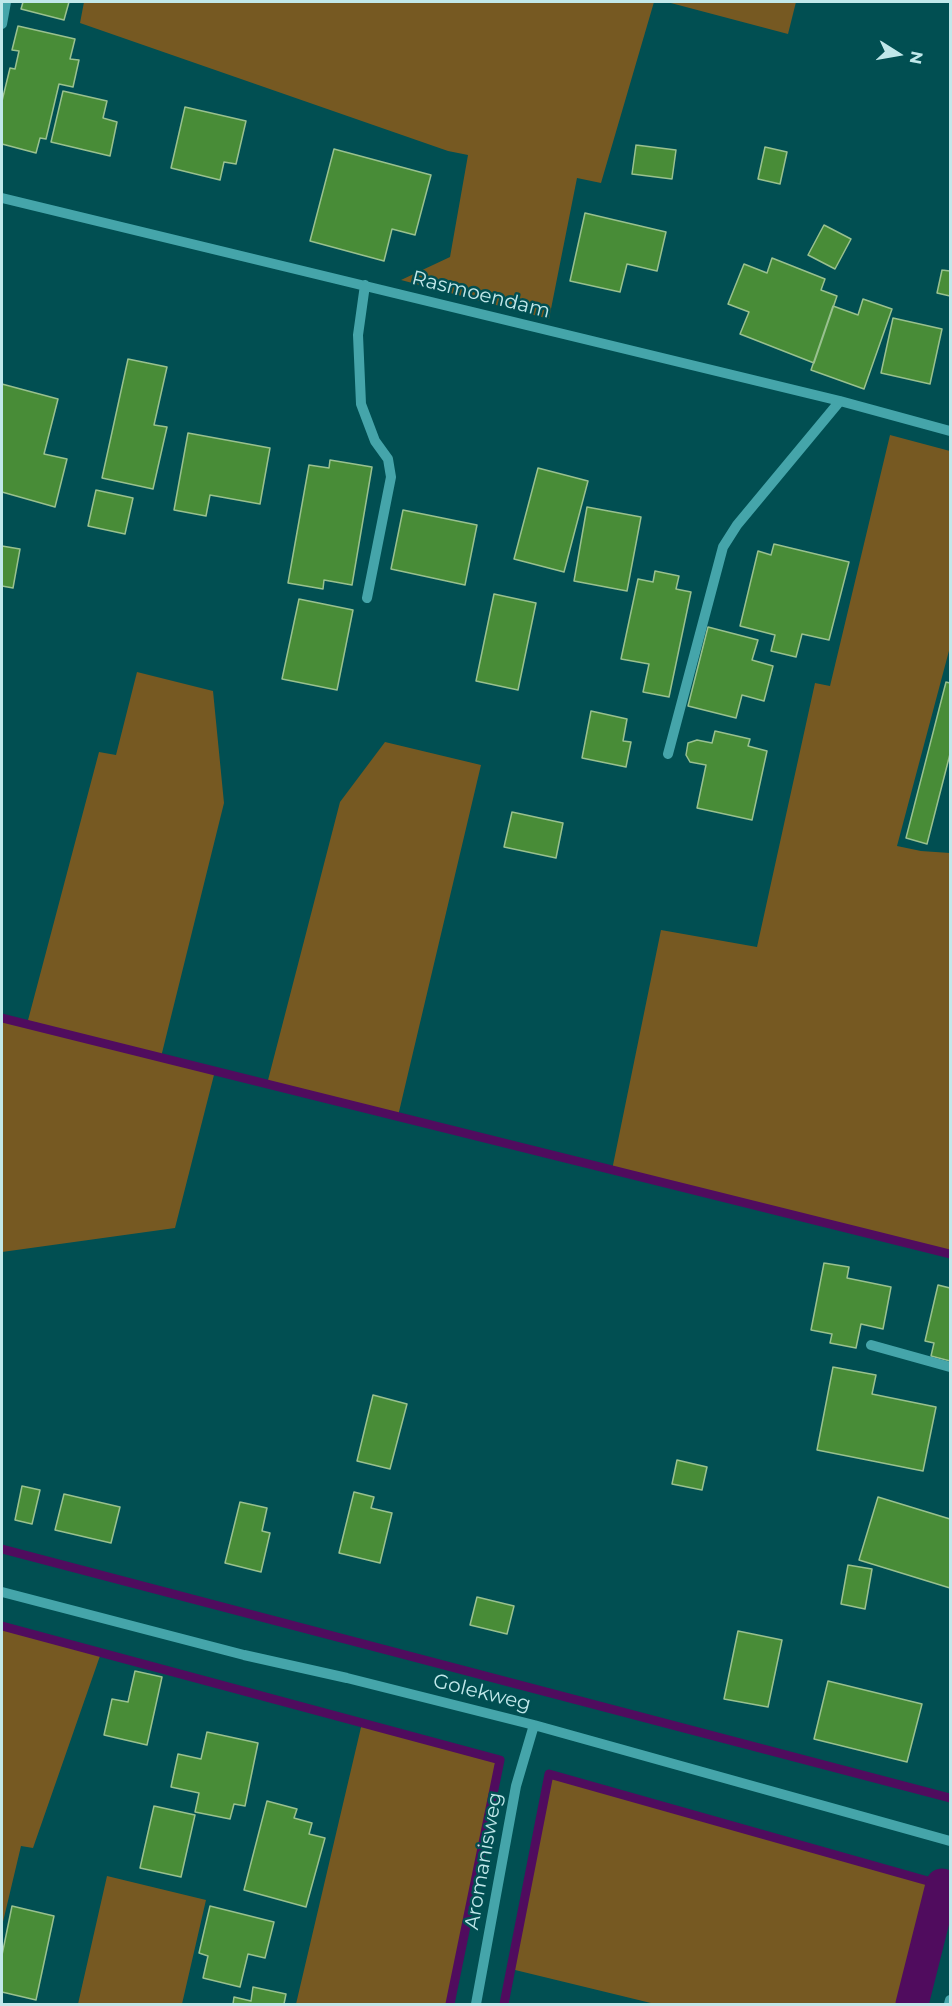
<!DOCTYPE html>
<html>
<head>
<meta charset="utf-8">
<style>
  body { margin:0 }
  #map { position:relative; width:952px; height:2006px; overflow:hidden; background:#014f52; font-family:Montserrat,sans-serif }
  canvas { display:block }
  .frame { position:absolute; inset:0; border:3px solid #c1e8ea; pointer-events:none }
  .north { position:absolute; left:868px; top:24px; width:60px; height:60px; -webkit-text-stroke:4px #014f52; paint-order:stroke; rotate:101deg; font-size:16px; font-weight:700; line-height:24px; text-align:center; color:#c1e8ea }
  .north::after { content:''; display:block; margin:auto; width:21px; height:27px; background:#c1e8ea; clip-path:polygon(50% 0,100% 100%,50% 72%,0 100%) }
</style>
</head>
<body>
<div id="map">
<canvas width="952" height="2006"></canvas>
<div class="frame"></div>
<div class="north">N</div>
</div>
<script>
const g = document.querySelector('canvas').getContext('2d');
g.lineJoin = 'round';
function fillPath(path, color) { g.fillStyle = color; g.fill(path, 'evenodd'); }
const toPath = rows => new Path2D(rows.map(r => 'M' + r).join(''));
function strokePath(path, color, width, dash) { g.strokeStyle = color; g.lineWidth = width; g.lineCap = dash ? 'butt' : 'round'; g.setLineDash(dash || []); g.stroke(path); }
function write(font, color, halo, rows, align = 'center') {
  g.font = font + ' Montserrat,sans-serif'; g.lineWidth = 5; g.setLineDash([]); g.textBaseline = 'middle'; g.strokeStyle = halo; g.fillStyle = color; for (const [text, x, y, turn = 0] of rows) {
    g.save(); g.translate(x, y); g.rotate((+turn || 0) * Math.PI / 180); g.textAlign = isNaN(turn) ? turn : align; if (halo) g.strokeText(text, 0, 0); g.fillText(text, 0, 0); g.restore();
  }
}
fillPath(toPath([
  [84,2,654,2,601,183,577,178,549,319,401,280,450,257,468,155,448,151,80,23],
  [667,2,796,2,788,34],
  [890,435,950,451,950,647,897,846,921,851,950,853,950,1254,612,1170,661,930,757,947,815,683,830,686],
  [137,672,213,691,224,803,161,1057,215,1071,175,1228,2,1252,2,1018,27,1024,99,752,116,755],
  [385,742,481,765,398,1116,267,1084,340,802],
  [2,1626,101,1653,33,1848,21,1846,2,1926],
  [362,1723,500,1760,450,2004,296,2004],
  [549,1774,942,1885,912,2004,655,2004,511,1969],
  [107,1876,206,1900,182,2004,78,2004]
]), '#765922');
strokePath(toPath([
  [2,1018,950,1254],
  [2,1549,950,1798],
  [2,1626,500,1760,450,2004],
  [504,2004,549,1774,942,1885]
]), '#500c5e', 9);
strokePath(toPath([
  [912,2004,942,1885]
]), '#500c5e', 33);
const building = toPath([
  [23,2,69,2,64,20,21,9,23,2],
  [18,26,75,39,70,59,79,60,73,87,59,84,46,139,40,138,36,153,2,144,2,101,10,68,15,69,19,51,12,50,18,26],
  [63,91,107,101,103,118,117,122,110,156,51,142,63,91],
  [185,107,246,121,236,164,224,162,220,180,171,168,185,107],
  [636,145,676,150,672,179,632,174,636,145],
  [765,147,787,152,780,184,758,179,765,147],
  [334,149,431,175,415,235,392,229,384,261,310,241,334,149],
  [585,213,666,232,657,271,627,264,620,292,570,281,585,213],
  [824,225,851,239,835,269,808,255,824,225],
  [772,258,825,279,821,290,837,296,814,363,740,334,749,312,728,304,744,264,767,273,772,258],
  [942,270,950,271,950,296,937,293,942,270],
  [863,299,892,309,864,389,811,370,833,306,858,315,863,299],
  [893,318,942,329,930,384,881,373,893,318],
  [128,359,167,367,154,425,167,427,153,489,102,478,128,359],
  [2,384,58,399,44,454,67,459,55,507,2,492,2,384],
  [188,433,270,448,260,504,210,495,206,516,174,510,188,433],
  [330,460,372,467,352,585,324,580,323,589,288,583,309,465,329,468,330,460],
  [538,468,588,481,564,572,514,559,538,468],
  [96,490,133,498,125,534,88,526,96,490],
  [587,507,641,517,627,591,574,581,587,507],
  [403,510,477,525,465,585,391,569,403,510],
  [774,544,849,562,829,640,802,634,796,657,771,651,775,635,740,626,758,551,771,555,774,544],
  [2,546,20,549,13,588,2,586,2,546],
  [655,571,679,576,676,589,691,592,669,697,643,692,649,664,621,659,638,579,653,582,655,571],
  [494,594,536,603,518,690,476,681,494,594],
  [299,599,353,610,337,690,282,679,299,599],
  [708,627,758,640,752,660,773,666,764,701,742,695,736,718,688,706,708,627],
  [946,682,950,683,950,754,927,844,906,838,946,682],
  [591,711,627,719,623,741,631,742,626,767,582,758,591,711],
  [715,731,750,739,748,746,767,751,752,820,697,808,706,765,690,762,686,755,688,743,697,740,712,743,715,731],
  [512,812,563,823,556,858,504,847,512,812],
  [824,1263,849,1267,847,1278,891,1287,883,1329,861,1324,856,1348,830,1343,832,1334,811,1330,824,1263],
  [938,1285,950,1288,950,1361,931,1356,934,1343,925,1341,938,1285],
  [833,1367,876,1375,872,1394,936,1407,923,1471,817,1450,833,1367],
  [373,1395,407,1404,390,1469,357,1461,373,1395],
  [677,1460,707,1467,702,1490,672,1484,677,1460],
  [22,1486,40,1490,32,1524,15,1520,22,1486],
  [354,1492,374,1497,371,1508,392,1513,380,1563,339,1553,354,1492],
  [64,1494,120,1507,111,1543,55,1530,64,1494],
  [878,1497,950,1519,950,1588,859,1560,878,1497],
  [240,1502,267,1508,262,1531,270,1533,261,1572,225,1563,240,1502],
  [848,1565,872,1569,865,1609,841,1604,848,1565],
  [477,1597,514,1606,507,1634,470,1625,477,1597],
  [738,1631,782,1640,768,1707,724,1699,738,1631],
  [135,1671,162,1677,147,1745,104,1735,112,1699,128,1702,135,1671],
  [828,1681,922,1704,907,1762,814,1739,828,1681],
  [207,1732,258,1743,245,1806,234,1804,230,1819,195,1812,199,1793,171,1787,178,1754,201,1759,207,1732],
  [267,1801,297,1809,294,1818,312,1823,309,1834,325,1838,306,1907,244,1890,267,1801],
  [154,1806,195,1815,181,1877,140,1868,154,1806],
  [12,1906,54,1916,36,2000,2,1992,2,1955,12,1906],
  [210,1906,274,1922,265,1958,248,1954,240,1987,203,1978,208,1956,199,1953,210,1906],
  [253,1987,286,1994,284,2004,233,2004,234,1997,251,2001,253,1987]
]);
fillPath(building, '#488c37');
strokePath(building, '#99c18f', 1.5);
strokePath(toPath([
  [2,24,6,2],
  [2,198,840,401,950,431],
  [365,285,358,335,361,404,375,441,388,459,391,477,367,598],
  [668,754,723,547,737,525,840,401],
  [871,1345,950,1367],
  [2,1592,244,1655,347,1678,534,1725,950,1841],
  [476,2004,516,1786,534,1725],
  [949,2004,950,2000]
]), '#45a5aa', 10);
write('20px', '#c1e8ea', '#014f52', [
  ["Rasmoendam",481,295,14],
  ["Golekweg",482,1693,14],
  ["Aromanisweg",484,1861,-80]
]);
</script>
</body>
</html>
